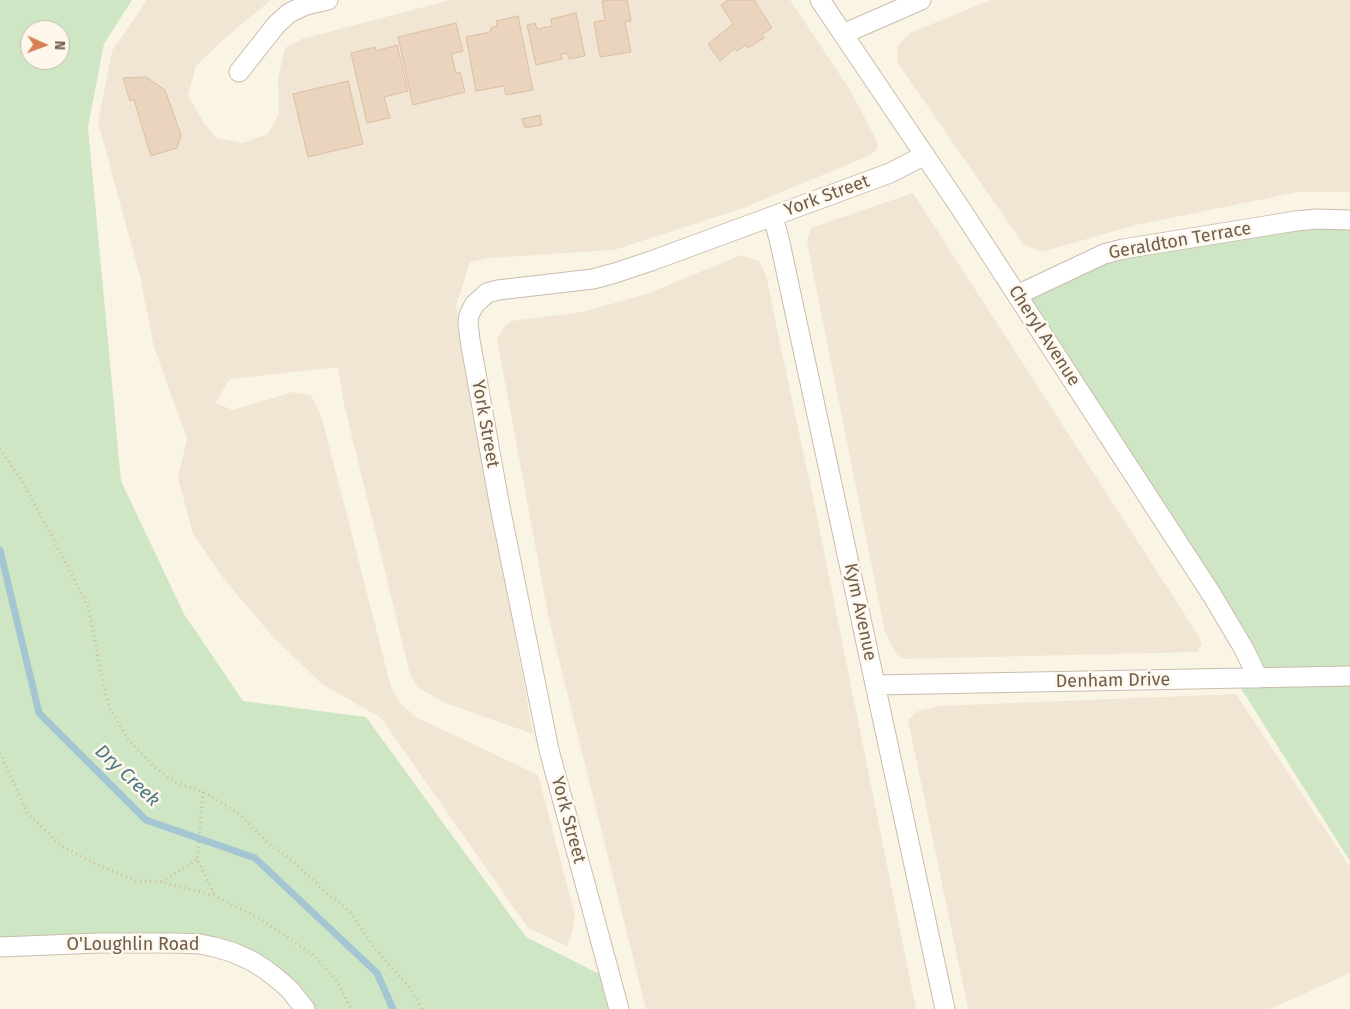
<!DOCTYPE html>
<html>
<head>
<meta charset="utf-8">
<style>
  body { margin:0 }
  #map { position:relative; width:1350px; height:1009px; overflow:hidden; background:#faf4e5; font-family:"Fira Sans",sans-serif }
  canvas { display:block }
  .north { position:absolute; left:20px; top:20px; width:50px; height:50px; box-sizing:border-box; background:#fdf8eb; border:1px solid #c5baac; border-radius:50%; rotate:92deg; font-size:14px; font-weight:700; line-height:20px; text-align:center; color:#705d4d }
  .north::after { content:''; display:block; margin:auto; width:18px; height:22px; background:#d88057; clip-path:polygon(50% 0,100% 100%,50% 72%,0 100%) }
</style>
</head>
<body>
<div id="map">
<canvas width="1350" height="1009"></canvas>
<div class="north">N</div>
</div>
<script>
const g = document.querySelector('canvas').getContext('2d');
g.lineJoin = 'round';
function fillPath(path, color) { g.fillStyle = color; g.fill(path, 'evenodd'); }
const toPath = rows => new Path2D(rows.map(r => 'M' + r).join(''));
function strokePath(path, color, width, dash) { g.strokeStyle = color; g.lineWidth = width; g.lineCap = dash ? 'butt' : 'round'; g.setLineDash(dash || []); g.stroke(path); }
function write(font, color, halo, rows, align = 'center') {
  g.font = font + ' "Fira Sans",sans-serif'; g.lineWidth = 5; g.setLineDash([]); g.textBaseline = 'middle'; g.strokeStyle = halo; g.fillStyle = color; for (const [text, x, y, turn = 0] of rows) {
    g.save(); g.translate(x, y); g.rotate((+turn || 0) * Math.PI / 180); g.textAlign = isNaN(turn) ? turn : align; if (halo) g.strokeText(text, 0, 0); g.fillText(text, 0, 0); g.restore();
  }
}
fillPath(toPath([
  [147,0,271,0,225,38,196,66,188,95,205,125,217,138,242,143,268,134,279,113,278,78,285,48,302,39,450,0,790,0,850,90,877,141,877,150,866,157,743,208,614,250,489,258,470,262,456,306,533,734,448,704,418,688,410,674,344,404,338,367,230,379,215,403,233,410,293,392,311,395,322,418,391,687,399,702,416,717,538,775,575,915,572,932,567,946,528,928,381,718,322,684,273,637,224,579,193,534,178,478,187,439,154,347,140,277,98,122,112,51],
  [991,0,1350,0,1350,192,1298,192,1136,225,1042,252,1023,244,897,62,897,46,910,33],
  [913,193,1198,635,1202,644,1197,652,904,659,896,654,885,632,807,242,811,228],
  [741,255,760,261,767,279,779,339,818,521,916,1009,646,1009,549,620,497,339,504,327,511,321,582,312,647,294],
  [1236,694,1350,867,1350,973,1270,1009,968,1009,908,720,918,711,939,706]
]), '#f1e6d4');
fillPath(toPath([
  [0,0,132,0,104,44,88,127,121,481,184,614,243,701,366,717,526,937,611,980,619,1009,304,1009,253,961,214,947,0,950],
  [30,30,60,30,60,60,30,60],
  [1350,220,1350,861,1235,679,1258,678,1017,295,1104,254]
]), '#cfe6c5');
strokePath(toPath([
  [0,550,39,713,146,820,255,858,377,973,393,1009]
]), '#a3c6d2', 7);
const building = toPath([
  [610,0,627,0,631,21,625,22,631,52,600,57,594,22,605,20,602,1,610,0],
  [728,0,754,0,772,28,762,34,764,38,748,48,746,45,737,51,734,49,720,61,708,44,733,24,721,5,728,0],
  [576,13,585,56,569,59,567,53,561,54,562,59,536,65,527,25,535,23,537,29,552,26,551,19,576,13],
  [518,16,533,90,506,95,504,86,476,91,466,37,490,32,491,28,497,26,496,21,518,16],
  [456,23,463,51,451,54,456,73,460,72,465,92,413,105,398,37,456,23],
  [397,45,408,91,384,97,390,118,367,123,351,53,375,47,376,51,397,45],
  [146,77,165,90,181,135,177,148,151,156,134,100,130,101,123,78,146,77],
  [348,81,363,144,308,157,293,94,348,81],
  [540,115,542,125,525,128,522,119,540,115]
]);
fillPath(building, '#ead4be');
strokePath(building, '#ddbea2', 1);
const street = toPath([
  [820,0,961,209,1212,595,1244,649,1258,678],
  [843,34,921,0],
  [239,72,276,25,289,13,306,5,328,0],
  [773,216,780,243,945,1009],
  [1017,295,1104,254,1123,249,1296,221,1317,219,1350,220],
  [875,685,1350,676],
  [0,947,99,943,175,943,200,944,214,947,232,952,252,961,266,970,280,981,290,990,305,1009],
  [619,1009,549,750,499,502,470,340,468,323,469,315,474,305,487,293,498,290,593,279,615,273,651,261,890,173,925,155]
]);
strokePath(street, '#cabcad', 21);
strokePath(toPath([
  [0,449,23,483,51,534,88,607,94,635,101,675,110,709,128,739,153,766,175,782,203,792,237,812,268,843,294,862,321,888,350,912,375,949,409,987,422,1009],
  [0,753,27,813,63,847,100,866,138,881,162,882,215,896,259,918,314,956,337,981,351,1009],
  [203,792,197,859,215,896],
  [162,882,197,859]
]), '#d1b9a3', 3, [1, 4]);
strokePath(street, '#fff', 19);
write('18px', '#705d4d', '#fdf8eb', [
  ["York Street",827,196,-20],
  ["Geraldton Terrace",1180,241,-10],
  ["Cheryl Avenue",1044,336,57],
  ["York Street",485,424,80],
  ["Kym Avenue",860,612,78],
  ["Denham Drive",1113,681,-1],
  ["York Street",568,820,75],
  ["O'Loughlin Road",133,945]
]);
write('italic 19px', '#4c7888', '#fdf8eb', [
  ["Dry Creek",127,776,43]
]);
</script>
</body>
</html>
